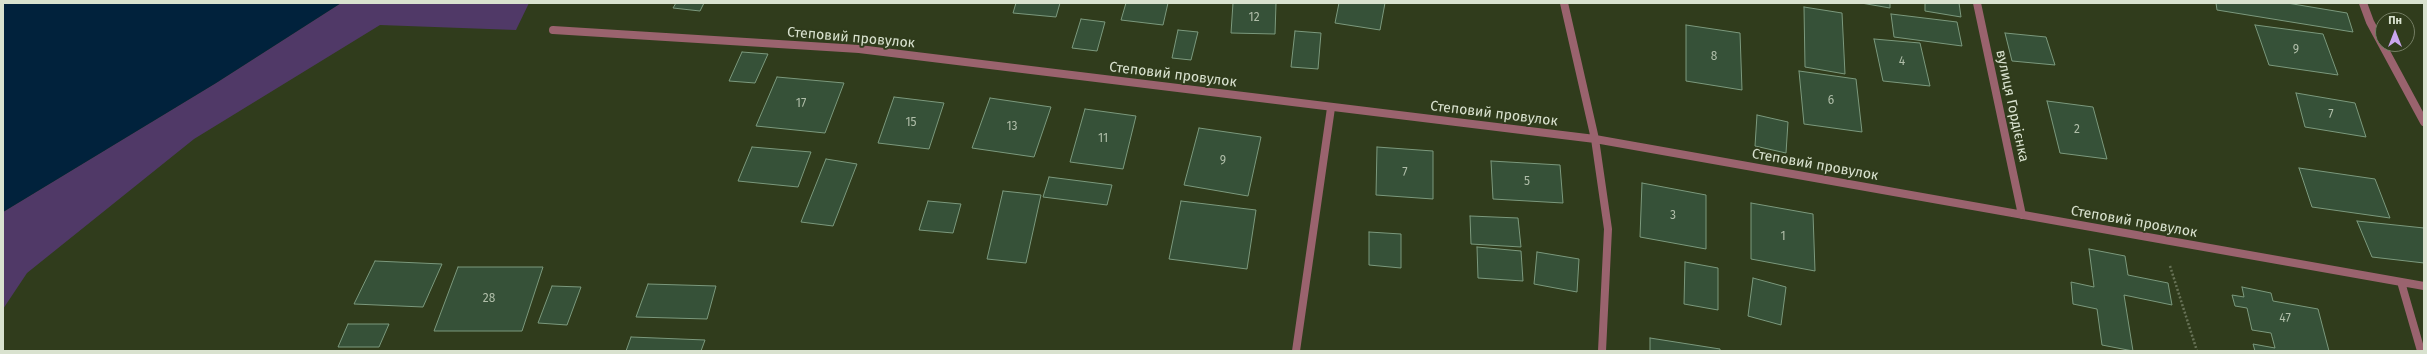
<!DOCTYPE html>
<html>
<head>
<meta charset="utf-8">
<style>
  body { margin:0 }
  #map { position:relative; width:2427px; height:354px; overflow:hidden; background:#303c1c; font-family:"Fira Sans",sans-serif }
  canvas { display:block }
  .frame { position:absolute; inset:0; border:4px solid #d9e2cf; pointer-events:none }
  .north { position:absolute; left:2375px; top:12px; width:40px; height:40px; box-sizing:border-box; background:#303c1c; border:1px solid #747e64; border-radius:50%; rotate:0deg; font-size:11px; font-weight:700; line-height:16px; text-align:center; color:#d9e2cf }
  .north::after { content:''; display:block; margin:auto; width:14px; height:18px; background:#c9a5ee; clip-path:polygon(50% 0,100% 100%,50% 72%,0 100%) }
</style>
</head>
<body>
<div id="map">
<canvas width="2427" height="354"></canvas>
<div class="frame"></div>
<div class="north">Пн</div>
</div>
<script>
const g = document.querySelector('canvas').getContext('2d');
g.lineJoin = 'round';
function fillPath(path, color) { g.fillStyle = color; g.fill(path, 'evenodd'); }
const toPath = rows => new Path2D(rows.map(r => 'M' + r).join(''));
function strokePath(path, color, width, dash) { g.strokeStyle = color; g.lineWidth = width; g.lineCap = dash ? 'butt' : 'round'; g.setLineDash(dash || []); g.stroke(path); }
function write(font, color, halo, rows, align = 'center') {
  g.font = font + ' "Fira Sans",sans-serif'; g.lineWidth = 4; g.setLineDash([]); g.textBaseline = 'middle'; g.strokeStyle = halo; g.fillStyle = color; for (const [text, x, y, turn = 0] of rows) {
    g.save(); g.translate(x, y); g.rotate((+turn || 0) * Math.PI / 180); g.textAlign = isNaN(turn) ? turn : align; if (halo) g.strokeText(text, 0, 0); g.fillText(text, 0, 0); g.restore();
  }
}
fillPath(toPath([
  [341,3,529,3,516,30,380,25,194,139,27,273,3,309,3,212,216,83]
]), '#503967');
fillPath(toPath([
  [3,3,341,3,216,83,3,212]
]), '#01223c');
const building = toPath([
  [676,3,704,3,700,11,673,8,676,3],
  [1016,3,1060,3,1056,17,1013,13,1016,3],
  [1126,3,1168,3,1163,25,1121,20,1126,3],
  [1233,3,1276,3,1275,34,1231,33,1233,3],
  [1339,3,1385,3,1380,30,1335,23,1339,3],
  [1861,3,1890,3,1890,8,1861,3],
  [1925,3,1959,3,1961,17,1925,11,1925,3],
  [2216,3,2287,3,2347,13,2353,32,2217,10,2216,3],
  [1804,7,1842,13,1845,74,1805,67,1804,7],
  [1891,14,1957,22,1962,46,1894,37,1891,14],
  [1081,19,1105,22,1097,51,1072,48,1081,19],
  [1686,25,1740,33,1742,90,1686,81,1686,25],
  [2255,25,2323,34,2338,75,2269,65,2255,25],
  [1178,30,1198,32,1191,60,1172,58,1178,30],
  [1295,31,1321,33,1318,69,1291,67,1295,31],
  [2005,33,2046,37,2055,65,2012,61,2005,33],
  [1874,39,1920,43,1930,86,1883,81,1874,39],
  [742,52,768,54,755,83,729,81,742,52],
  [1799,71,1856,79,1862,132,1804,124,1799,71],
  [777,77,844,83,825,133,756,126,777,77],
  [2296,93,2355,103,2366,137,2305,127,2296,93],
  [894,97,944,103,929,149,878,143,894,97],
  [990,98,1051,107,1034,157,972,148,990,98],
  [2047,101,2093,107,2107,159,2060,153,2047,101],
  [1085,109,1136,116,1123,169,1070,162,1085,109],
  [1757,115,1788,122,1786,153,1755,146,1757,115],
  [1199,128,1261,137,1248,196,1184,185,1199,128],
  [752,147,811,152,798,187,738,181,752,147],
  [1377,147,1433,151,1433,199,1376,195,1377,147],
  [826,159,857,164,833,226,801,222,826,159],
  [1491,161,1560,165,1563,203,1493,199,1491,161],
  [2299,168,2375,179,2390,218,2312,207,2299,168],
  [1049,177,1112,185,1107,205,1043,197,1049,177],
  [1642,183,1706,195,1706,249,1640,237,1642,183],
  [1003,191,1041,195,1026,263,987,259,1003,191],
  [928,201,961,204,953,233,919,230,928,201],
  [1181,201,1256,210,1247,269,1169,259,1181,201],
  [1751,203,1813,214,1815,271,1751,259,1751,203],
  [1470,216,1518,218,1521,247,1471,244,1470,216],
  [2357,221,2424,228,2424,263,2372,257,2357,221],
  [1369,232,1401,234,1401,268,1369,265,1369,232],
  [1477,247,1521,251,1523,281,1478,278,1477,247],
  [2089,249,2125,256,2128,275,2168,283,2172,305,2124,295,2133,351,2102,345,2097,309,2073,304,2071,282,2094,287,2089,249],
  [1537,252,1579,259,1577,292,1534,284,1537,252],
  [375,261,442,264,423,307,354,304,375,261],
  [1685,262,1718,268,1718,310,1684,304,1685,262],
  [458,267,543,267,522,331,434,331,458,267],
  [1753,278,1786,287,1781,325,1748,316,1753,278],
  [648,284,716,286,707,319,636,317,648,284],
  [552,286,581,287,567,325,538,323,552,286],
  [2242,287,2271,293,2273,301,2318,309,2329,351,2255,351,2253,344,2275,348,2271,333,2252,330,2247,308,2235,306,2232,295,2244,297,2242,287],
  [348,324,389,324,379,347,338,347,348,324],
  [631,337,705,340,701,351,626,351,631,337],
  [1650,338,1720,349,1720,351,1650,351,1650,338]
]);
fillPath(building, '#365138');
strokePath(building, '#7b997d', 1);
strokePath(toPath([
  [2170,266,2197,351]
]), '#677256', 2.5, [2, 2]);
strokePath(toPath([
  [1296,351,1331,108]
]), '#9a636e', 8);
strokePath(toPath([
  [1564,3,1595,139,1608,229,1602,351],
  [1977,3,2022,215],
  [2363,3,2370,22,2424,122],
  [553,30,859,49,1595,139,2424,286],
  [2401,282,2421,351]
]), '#9a636e', 8);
write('12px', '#b0bea9', null, [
  ["12",1254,18],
  ["9",2296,50],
  ["8",1714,57],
  ["4",1902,62],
  ["6",1831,101],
  ["17",801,104],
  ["7",2331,115],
  ["15",911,123],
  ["13",1012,127],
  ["2",2077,130],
  ["11",1103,139],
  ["9",1223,161],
  ["7",1405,173],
  ["5",1527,182],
  ["3",1673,216],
  ["1",1783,237],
  ["28",489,299],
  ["47",2285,319]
]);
write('14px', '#d9e2cf', '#303c1c', [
  ["Степовий провулок",851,38,5],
  ["Степовий провулок",1173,75,7],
  ["вулиця Гордієнка",2012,106,78],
  ["Степовий провулок",1494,114,7],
  ["Степовий провулок",1815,165,10],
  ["Степовий провулок",2134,222,10]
]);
</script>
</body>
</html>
